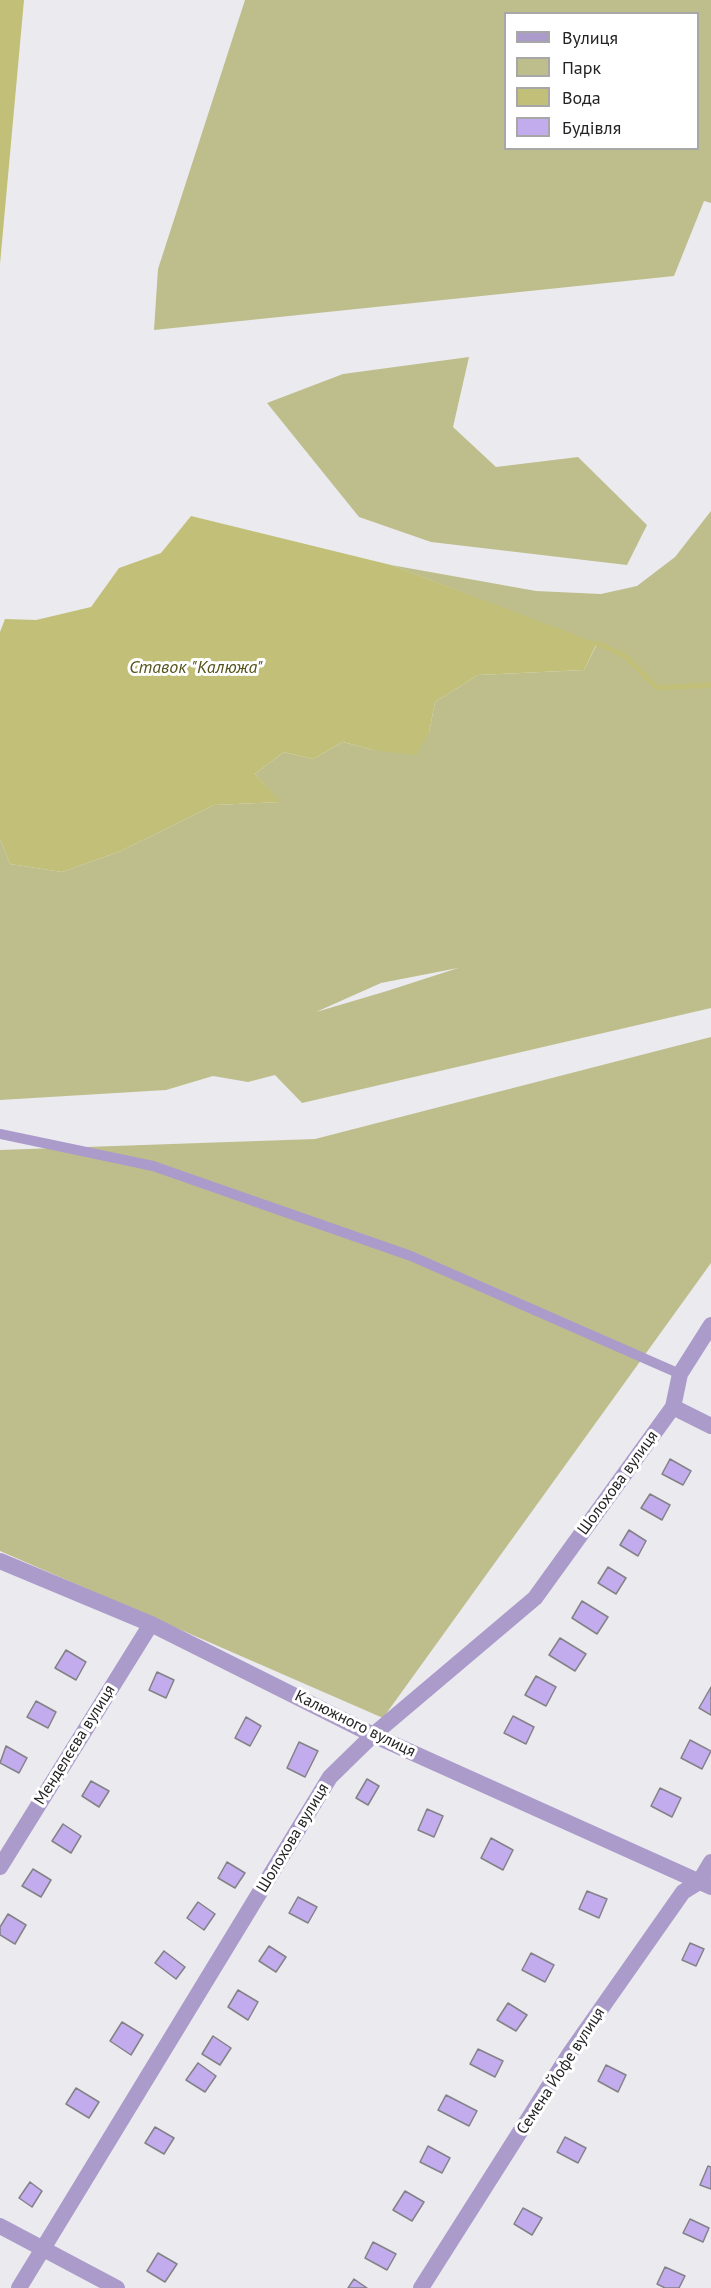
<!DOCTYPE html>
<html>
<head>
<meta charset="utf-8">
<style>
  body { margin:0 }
  #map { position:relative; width:711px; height:2288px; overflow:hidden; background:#ebeaee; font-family:"PT Sans",sans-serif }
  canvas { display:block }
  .legend { position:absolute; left:504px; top:12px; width:195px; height:138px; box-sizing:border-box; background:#fff; border:2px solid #a7a7a8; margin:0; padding:8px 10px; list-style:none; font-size:18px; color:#232325 }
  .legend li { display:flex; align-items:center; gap:12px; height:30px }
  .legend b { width:30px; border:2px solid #a7a7a8 }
</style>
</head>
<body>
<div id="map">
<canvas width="711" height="2288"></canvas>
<ul class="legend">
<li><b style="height:8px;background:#aa9bcb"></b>Вулиця</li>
<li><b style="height:16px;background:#bebe8d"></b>Парк</li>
<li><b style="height:16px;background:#c2c078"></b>Вода</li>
<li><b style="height:16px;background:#c2acee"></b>Будівля</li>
</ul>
</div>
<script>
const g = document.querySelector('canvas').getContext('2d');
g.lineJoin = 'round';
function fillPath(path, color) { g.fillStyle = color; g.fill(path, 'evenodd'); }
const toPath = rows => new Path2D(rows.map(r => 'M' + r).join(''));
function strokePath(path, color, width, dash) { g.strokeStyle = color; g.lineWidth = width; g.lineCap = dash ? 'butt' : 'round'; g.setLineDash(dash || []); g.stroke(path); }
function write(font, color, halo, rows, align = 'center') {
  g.font = font + ' "PT Sans",sans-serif'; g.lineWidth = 6; g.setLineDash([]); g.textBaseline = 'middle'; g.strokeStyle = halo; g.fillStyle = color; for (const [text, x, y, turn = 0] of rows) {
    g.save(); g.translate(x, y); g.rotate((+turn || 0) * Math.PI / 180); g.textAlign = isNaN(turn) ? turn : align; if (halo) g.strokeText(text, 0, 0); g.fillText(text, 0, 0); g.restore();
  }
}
fillPath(toPath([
  [245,0,711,0,711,203,704,201,674,276,154,330,158,269],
  [506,14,698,14,698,148,506,148],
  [469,357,453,427,496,467,578,457,647,525,627,565,431,542,359,517,267,403,343,374],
  [711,511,711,1008,302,1103,275,1075,248,1082,213,1076,166,1090,0,1100,0,839,10,864,62,872,121,851,214,805,280,802,255,774,284,752,313,759,343,742,373,750,429,733,435,702,478,675,584,670,597,644,391,565,536,591,601,594,637,586,675,557],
  [458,968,387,991,316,1012,381,983],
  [711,1037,711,1263,383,1718,0,1551,0,1150,315,1139]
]), '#bebe8d');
fillPath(toPath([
  [0,0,24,0,0,264],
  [191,516,391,565,597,643,584,670,478,675,435,702,429,733,416,755,373,750,343,742,313,759,284,752,255,774,281,802,214,805,121,851,62,872,10,864,0,839,0,632,5,619,36,620,91,607,119,568,161,553]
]), '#c2c078');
strokePath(toPath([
  [597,643,625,656,657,688,711,685]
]), '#c2c078', 5);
const building = toPath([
  [670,1459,691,1471,683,1485,662,1474,670,1459],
  [650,1494,670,1505,662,1520,641,1508,650,1494],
  [629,1530,646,1541,638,1556,620,1545,629,1530],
  [608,1567,626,1578,616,1594,598,1583,608,1567],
  [582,1601,608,1617,597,1634,572,1618,582,1601],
  [560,1638,586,1654,575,1671,549,1655,560,1638],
  [66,1650,86,1662,76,1680,55,1668,66,1650],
  [157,1672,174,1680,166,1698,149,1690,157,1672],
  [536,1676,556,1687,546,1706,525,1695,536,1676],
  [711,1687,711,1715,699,1708,711,1687],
  [36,1701,56,1712,48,1728,27,1717,36,1701],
  [513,1716,534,1727,526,1744,504,1733,513,1716],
  [246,1717,261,1726,250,1746,235,1738,246,1717],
  [690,1740,711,1751,702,1769,681,1758,690,1740],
  [299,1742,318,1751,305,1777,287,1768,299,1742],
  [6,1746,27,1758,19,1773,0,1763,6,1746],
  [367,1779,379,1786,368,1805,356,1798,367,1779],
  [91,1781,109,1791,99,1807,82,1796,91,1781],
  [660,1788,681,1798,672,1817,651,1806,660,1788],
  [427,1809,443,1816,434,1837,418,1830,427,1809],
  [63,1824,81,1836,71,1853,52,1841,63,1824],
  [491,1838,513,1850,503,1870,481,1858,491,1838],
  [227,1862,245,1873,235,1888,218,1878,227,1862],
  [33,1869,51,1880,41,1897,22,1886,33,1869],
  [587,1891,607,1899,599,1918,579,1909,587,1891],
  [298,1897,317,1907,308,1923,289,1913,298,1897],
  [198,1902,215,1914,204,1930,187,1918,198,1902],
  [8,1914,26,1925,15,1944,0,1935,0,1927,8,1914],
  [690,1943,704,1949,696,1966,682,1960,690,1943],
  [269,1946,286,1957,276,1972,259,1961,269,1946],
  [164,1951,185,1967,176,1979,155,1963,164,1951],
  [531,1953,554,1965,545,1982,522,1970,531,1953],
  [238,1990,258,2002,248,2020,228,2007,238,1990],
  [508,2003,527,2015,516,2031,497,2020,508,2003],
  [122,2022,143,2035,131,2055,110,2041,122,2022],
  [213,2036,231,2048,220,2065,202,2054,213,2036],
  [478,2049,503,2061,495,2077,470,2064,478,2049],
  [198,2063,216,2076,205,2092,186,2080,198,2063],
  [606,2065,626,2075,618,2092,598,2081,606,2065],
  [76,2088,99,2102,89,2118,66,2104,76,2088],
  [446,2095,477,2111,469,2126,438,2110,446,2095],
  [155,2127,174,2138,164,2154,145,2143,155,2127],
  [565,2137,586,2148,578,2163,557,2152,565,2137],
  [428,2146,450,2158,442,2173,420,2162,428,2146],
  [708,2166,711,2167,711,2189,700,2185,708,2166],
  [30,2182,42,2191,32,2207,19,2198,30,2182],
  [405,2191,424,2202,412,2221,393,2210,405,2191],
  [523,2208,542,2218,532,2235,514,2224,523,2208],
  [690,2219,709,2228,703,2242,683,2233,690,2219],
  [373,2242,396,2254,387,2270,365,2258,373,2242],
  [158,2253,177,2264,165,2282,147,2271,158,2253],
  [665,2267,685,2276,679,2288,665,2288,657,2284,665,2267],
  [354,2279,367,2288,348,2288,354,2279]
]);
fillPath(building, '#c2acee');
strokePath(building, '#838286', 1.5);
strokePath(toPath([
  [0,1134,153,1166,411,1256,680,1374]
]), '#aa9bcb', 10);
strokePath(toPath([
  [673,1407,711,1426],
  [0,1561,151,1624,373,1735,711,1887],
  [0,1867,151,1624],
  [0,2226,117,2288],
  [19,2288,330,1777,373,1735,535,1598,673,1407,680,1374,711,1325],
  [421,2288,570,2053,683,1892,699,1882,711,1862]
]), '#aa9bcb', 16);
write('16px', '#232325', '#fff', [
  ["Шолохова вулиця",618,1483,-54],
  ["Калюжного вулиця",355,1724,26],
  ["Менделєєва вулиця",75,1745,-58],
  ["Шолохова вулиця",293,1838,-59],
  ["Семена Йофе вулиця",561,2071,-57]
]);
write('italic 18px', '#55541e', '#fff', [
  ["Ставок \"Калюжа\"",196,668]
]);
</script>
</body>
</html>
